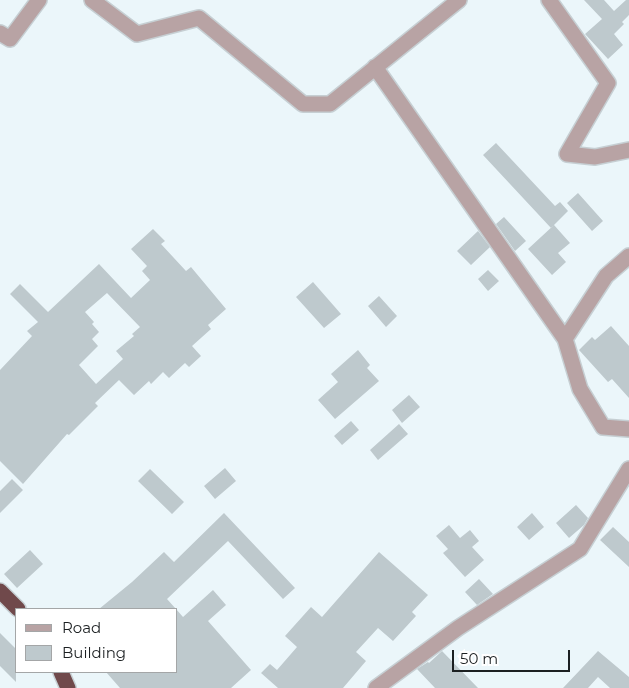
<!DOCTYPE html>
<html>
<head>
<meta charset="utf-8">
<style>
  body { margin:0 }
  #map { position:relative; width:629px; height:688px; overflow:hidden; background:#ebf6fa; font-family:Montserrat,sans-serif }
  canvas { display:block }
  .legend { position:absolute; left:15px; top:608px; width:162px; height:65px; box-sizing:border-box; background:#fff; border:1px solid #a4a6a7; margin:0; padding:6px 9px; list-style:none; font-size:15px; color:#1c2022 }
  .legend li { display:flex; align-items:center; gap:10px; height:25px }
  .legend b { width:25px; border:1px solid #a4a6a7 }
  .scale { position:absolute; left:452px; top:650px; width:118px; height:22px; box-sizing:border-box; border:2px solid #1c2022; border-top:0; padding-left:6px; font-size:15px; line-height:18px; white-space:nowrap; color:#1c2022; -webkit-text-stroke:4px #fff; paint-order:stroke }
</style>
</head>
<body>
<div id="map">
<canvas width="629" height="688"></canvas>
<ul class="legend">
<li><b style="height:6px;background:#b8a3a4"></b>Road</li>
<li><b style="height:14px;background:#bec9cd"></b>Building</li>
</ul>
<div class="scale">50 m</div>
</div>
<script>
const g = document.querySelector('canvas').getContext('2d');
g.lineJoin = 'round';
function fillPath(path, color) { g.fillStyle = color; g.fill(path, 'evenodd'); }
const toPath = rows => new Path2D(rows.map(r => 'M' + r).join(''));
function strokePath(path, color, width, dash) { g.strokeStyle = color; g.lineWidth = width; g.lineCap = dash ? 'butt' : 'round'; g.setLineDash(dash || []); g.stroke(path); }
fillPath(toPath([
  [584,0,604,0,614,11,626,0,629,0,629,15,622,22,624,24,614,34,623,45,608,59,585,34,602,19],
  [496,143,555,206,560,202,568,211,551,228,483,155],
  [578,193,603,221,592,231,567,203],
  [504,217,526,241,515,251,496,224],
  [554,225,570,243,558,253,566,262,552,275,528,249],
  [153,229,165,241,161,244,186,271,191,267,226,309,208,325,211,329,192,346,201,356,189,367,185,363,169,378,163,372,151,384,149,381,134,395,119,380,95,403,98,406,69,435,67,434,23,484,0,461,0,370,32,336,27,331,38,322,10,294,20,284,48,312,99,264,131,298,150,280,142,271,147,266,131,249],
  [107,293,140,327,132,334,134,336,116,351,123,359,96,384,79,365,98,346,92,339,99,332,92,324,94,322,85,312],
  [478,231,490,247,471,265,457,251],
  [488,270,499,281,488,291,478,279],
  [313,282,341,314,324,328,296,297],
  [379,296,397,316,386,327,368,306],
  [611,326,629,346,629,398,612,379,608,382,579,350,592,337,595,340],
  [358,350,370,365,367,368,379,381,335,419,318,400,338,382,331,374],
  [409,395,420,407,402,423,392,410],
  [351,421,359,430,342,445,334,436],
  [399,424,408,434,378,460,370,450],
  [225,468,236,481,215,499,204,486],
  [150,469,184,502,172,514,138,481],
  [12,479,23,490,0,513,0,491],
  [576,505,588,518,584,525,569,538,556,523],
  [224,513,295,588,283,599,228,541,167,599,176,609,99,609,132,582,164,552,174,562],
  [532,513,544,527,529,540,517,527],
  [449,525,460,538,470,530,479,541,472,547,484,560,465,577,443,553,448,549,436,536],
  [613,527,629,542,629,567,600,540],
  [30,550,43,564,17,588,4,574],
  [379,552,428,595,412,612,416,616,393,641,378,628,356,652,366,661,343,688,278,688,261,673,270,664,277,670,297,647,285,636,311,607,322,617],
  [479,579,493,594,477,605,465,592],
  [213,590,226,605,208,621,251,670,231,688,120,688,106,672,176,672,176,609,183,617],
  [0,633,16,649,16,682,0,666],
  [442,651,478,688,435,688,417,669,428,662,429,663],
  [598,651,629,677,629,688,610,688,598,677,588,688,563,688]
]), '#bec9cd');
const minor = toPath([
  [92,0,137,34,199,18,303,104,330,104,459,0],
  [549,0,608,83,567,154,595,157,629,150],
  [0,33,10,39,39,0],
  [375,67,565,339],
  [629,256,606,276,565,339,580,389,603,427,629,429],
  [376,688,458,628,580,549,629,469]
]);
const highway = toPath([
  [0,591,18,609],
  [61,672,68,688]
]);
strokePath(minor, '#c6cfd3', 18);
strokePath(highway, '#c6cfd3', 18);
strokePath(minor, '#b8a3a4', 15);
strokePath(highway, '#70494b', 15);
</script>
</body>
</html>
